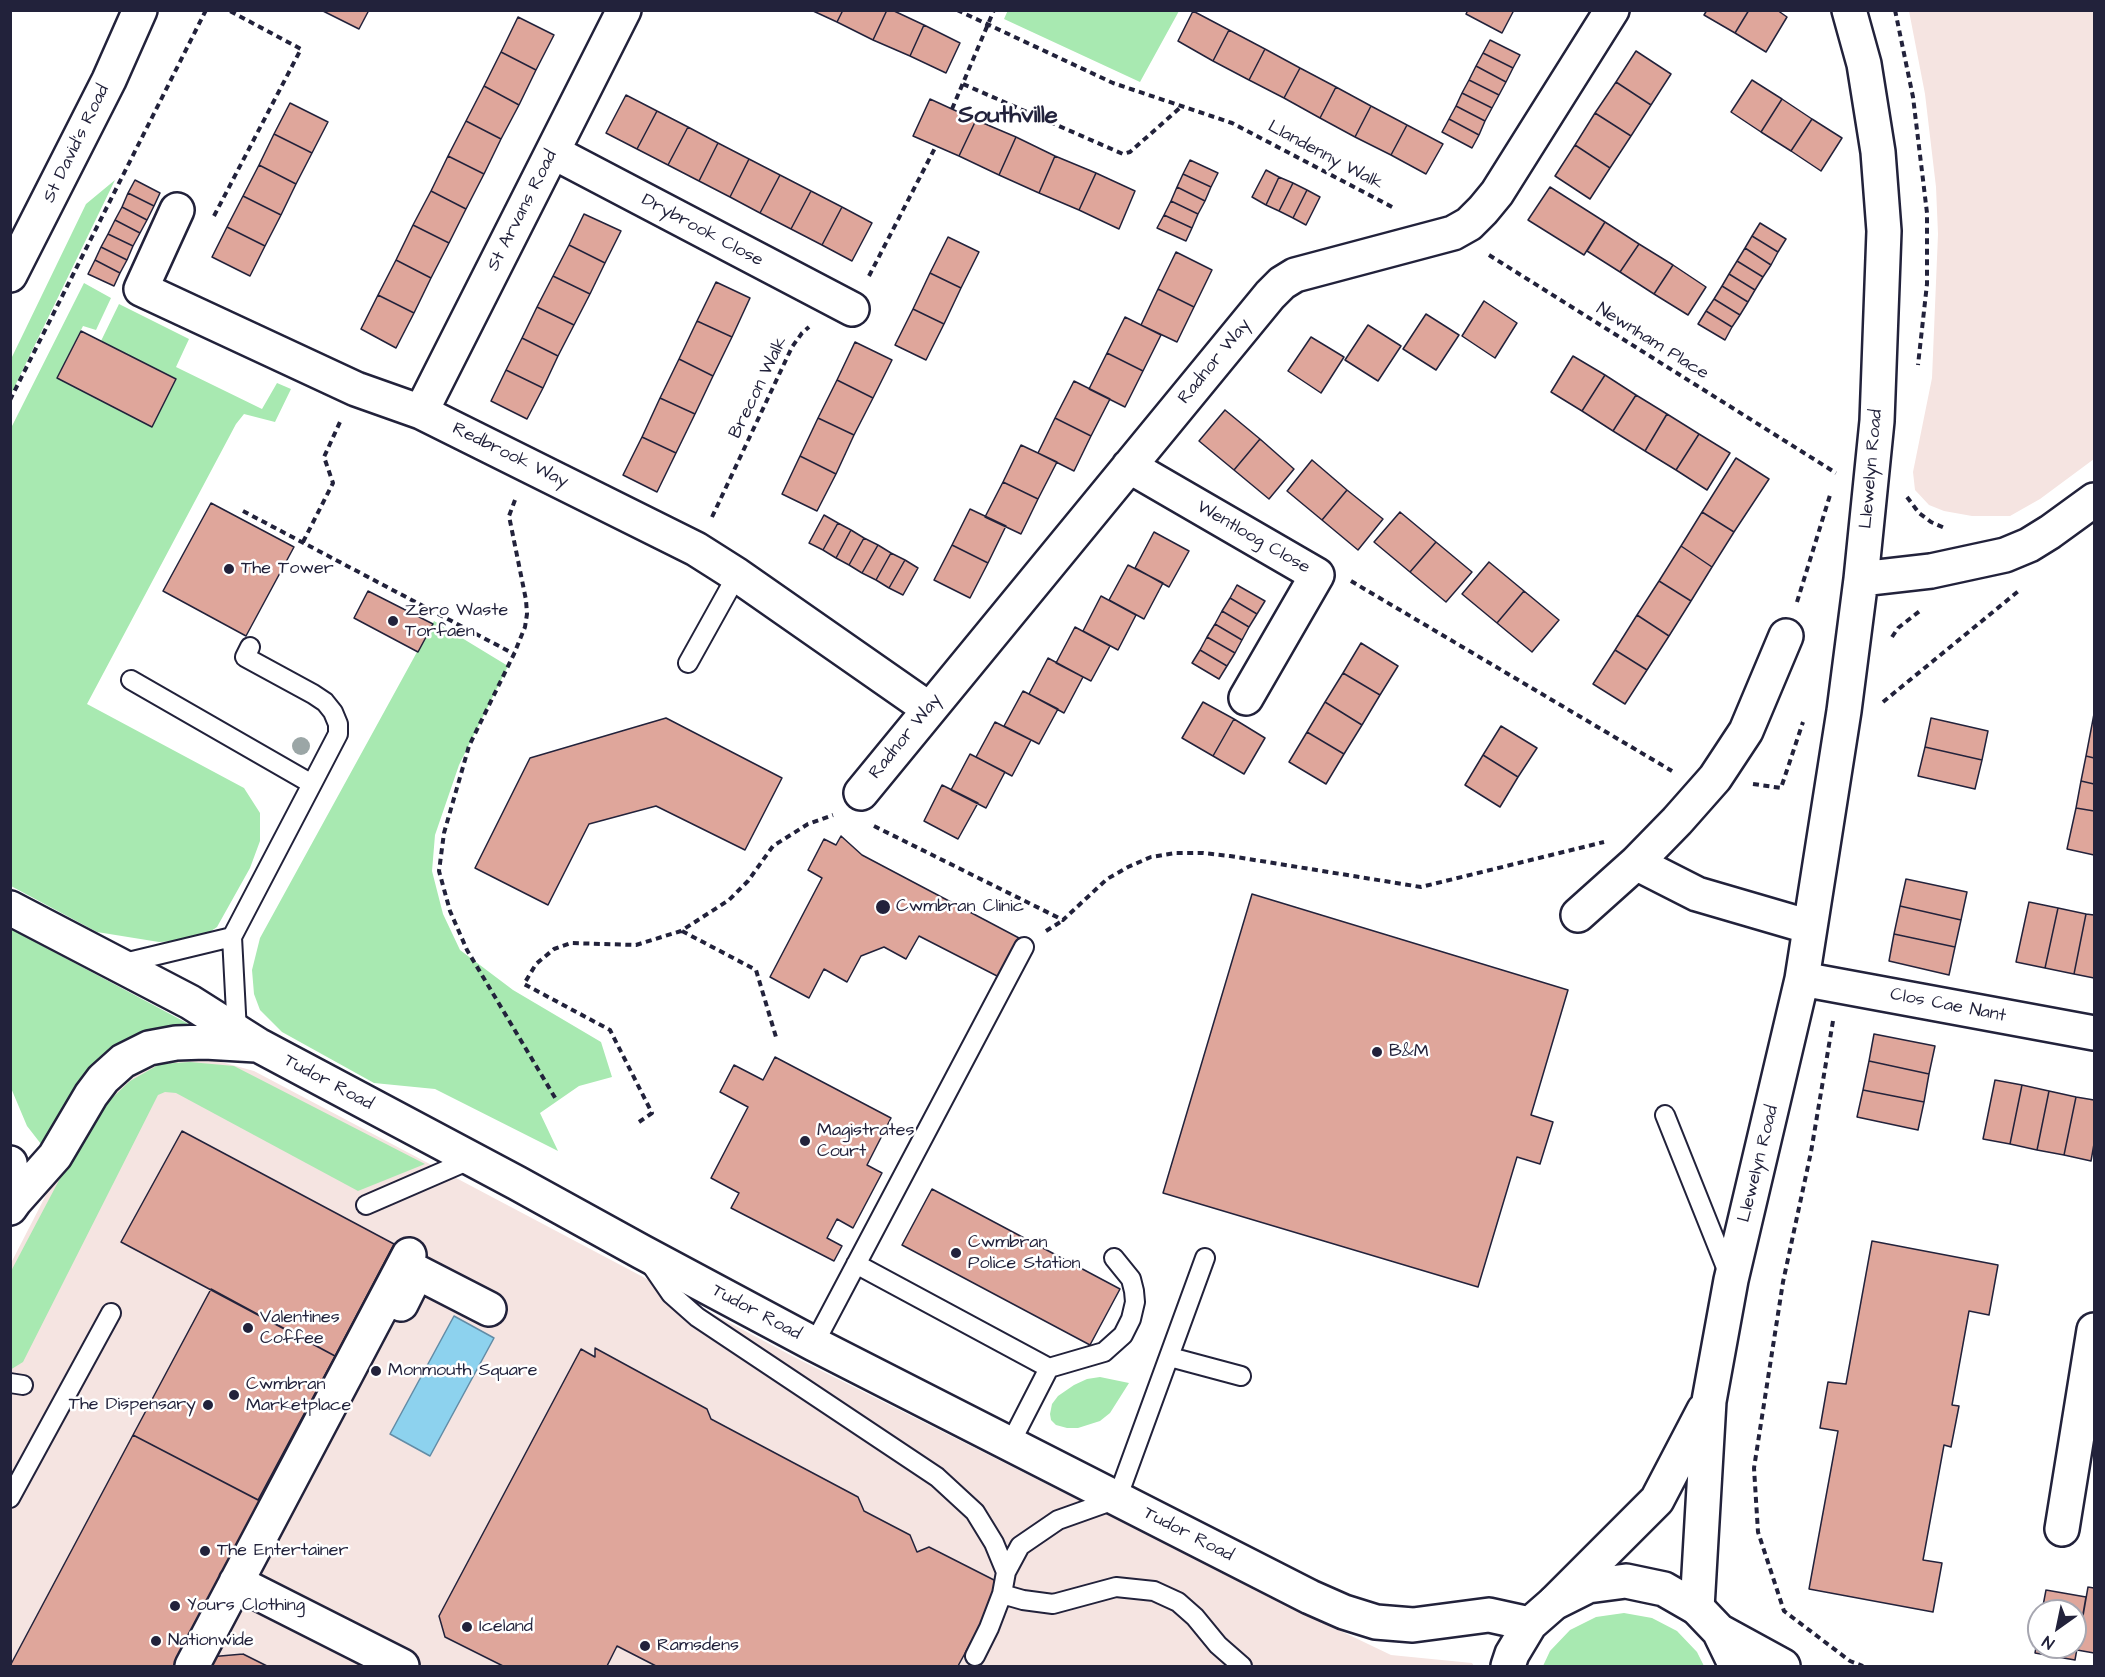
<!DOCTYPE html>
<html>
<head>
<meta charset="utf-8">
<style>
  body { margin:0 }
  #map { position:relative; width:2105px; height:1677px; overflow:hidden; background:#fff; font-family:"Architects Daughter",sans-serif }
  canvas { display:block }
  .frame { position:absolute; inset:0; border:12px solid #22223b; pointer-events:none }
  .north { position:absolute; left:2027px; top:1599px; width:60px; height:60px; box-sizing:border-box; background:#fff; border:2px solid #a7a7b1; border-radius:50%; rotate:213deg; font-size:16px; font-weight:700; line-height:24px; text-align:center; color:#22223b }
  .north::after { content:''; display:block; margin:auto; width:21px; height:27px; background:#22223b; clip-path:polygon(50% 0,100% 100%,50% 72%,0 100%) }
</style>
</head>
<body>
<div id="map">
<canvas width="2105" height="1677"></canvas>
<div class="frame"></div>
<div class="north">N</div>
</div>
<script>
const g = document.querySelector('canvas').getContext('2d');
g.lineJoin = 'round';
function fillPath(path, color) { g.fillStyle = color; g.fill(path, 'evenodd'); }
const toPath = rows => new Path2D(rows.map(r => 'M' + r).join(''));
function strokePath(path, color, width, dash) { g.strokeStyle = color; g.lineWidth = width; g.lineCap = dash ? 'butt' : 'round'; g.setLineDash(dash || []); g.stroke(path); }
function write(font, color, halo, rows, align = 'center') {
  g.font = font + ' "Architects Daughter",sans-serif'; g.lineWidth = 5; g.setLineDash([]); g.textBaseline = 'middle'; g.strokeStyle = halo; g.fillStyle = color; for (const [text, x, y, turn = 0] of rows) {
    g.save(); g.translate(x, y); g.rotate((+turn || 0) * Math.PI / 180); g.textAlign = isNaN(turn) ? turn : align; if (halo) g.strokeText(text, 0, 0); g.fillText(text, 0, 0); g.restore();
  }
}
fillPath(toPath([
  [1909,11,2094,11,2094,459,2040,499,2010,516,1972,516,1944,511,1929,505,1915,490,1913,472,1932,378,1938,234,1936,187,1925,94],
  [203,1057,254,1071,798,1359,1297,1610,1391,1655,1472,1663,1474,1666,11,1666,11,1263,64,1160,105,1097,146,1063]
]), '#f5e4e1');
fillPath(toPath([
  [1008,10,1179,10,1179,11,1140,82,1004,19],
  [115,180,11,394,11,359,86,204],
  [84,283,111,298,96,330,83,326,57,378,152,427,176,380,101,341,119,304,189,339,176,367,262,409,277,383,291,389,275,422,244,414,236,424,87,704,244,788,260,813,260,841,250,868,217,927,198,940,159,942,97,932,11,886,10,430],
  [434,621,508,666,459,765,435,835,432,871,443,914,460,950,513,990,601,1042,612,1077,579,1086,540,1113,558,1151,435,1089,374,1083,282,1032,260,1010,254,994,252,970,260,938],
  [11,929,200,1030,161,1029,52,1141,41,1144,27,1126,11,1088],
  [190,1062,234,1066,425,1164,358,1191,176,1093,165,1092,158,1095,23,1362,10,1370,10,1273,93,1116,130,1081,160,1064],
  [1100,1377,1129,1383,1110,1413,1100,1421,1078,1428,1067,1428,1056,1425,1051,1420,1050,1414,1052,1404,1058,1396,1074,1385,1087,1379],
  [1624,1613,1652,1618,1677,1631,1697,1652,1704,1666,1543,1666,1550,1651,1570,1630,1596,1617]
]), '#a8e9b1');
const water = toPath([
  [454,1316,494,1338,430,1456,390,1434,454,1316]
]);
fillPath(water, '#8dd2ee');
strokePath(water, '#628ca6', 1.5);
const building = toPath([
  [321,10,369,10,359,29,321,10],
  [811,10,843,10,837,22,811,10],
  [843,10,887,10,873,40,837,22,843,10],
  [887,10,892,10,924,25,910,56,873,40,887,10],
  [1468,10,1514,10,1502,33,1466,14,1468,10],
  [1707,10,1749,10,1735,33,1704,15,1707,10],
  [1749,10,1777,10,1787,17,1766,52,1735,33,1749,10],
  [1193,11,1229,30,1213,61,1178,41,1193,11],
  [518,17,554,35,536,70,501,52,518,17],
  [924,25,960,43,946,73,910,56,924,25],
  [1229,30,1265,49,1249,80,1213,61,1229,30],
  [1490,40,1520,55,1513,68,1483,53,1490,40],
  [1265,49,1300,68,1284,98,1249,80,1265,49],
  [1636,51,1671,74,1651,105,1616,82,1636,51],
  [501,52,536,70,519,105,484,86,501,52],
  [1483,53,1513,68,1506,82,1476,66,1483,53],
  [1476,66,1506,82,1499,95,1469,80,1476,66],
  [1300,68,1336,87,1320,118,1284,98,1300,68],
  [1469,80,1499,95,1492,108,1462,93,1469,80],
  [1752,80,1782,99,1761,132,1731,112,1752,80],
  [1616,82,1651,105,1631,136,1595,113,1616,82],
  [484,86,519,105,501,139,466,121,484,86],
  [1336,87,1371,106,1355,137,1320,118,1336,87],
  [1462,93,1492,108,1485,121,1456,106,1462,93],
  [626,95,657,111,637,149,606,133,626,95],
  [930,99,976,120,959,156,913,136,930,99],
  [1782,99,1812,119,1791,151,1761,132,1782,99],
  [290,103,328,122,312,153,274,134,290,103],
  [1371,106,1407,125,1391,155,1355,137,1371,106],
  [1456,106,1485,121,1479,135,1449,119,1456,106],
  [657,111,688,127,668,165,637,149,657,111],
  [1595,113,1631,136,1610,168,1575,145,1595,113],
  [1449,119,1479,135,1472,148,1442,132,1449,119],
  [1812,119,1842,138,1821,171,1791,151,1812,119],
  [976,120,1016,137,999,175,959,156,976,120],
  [466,121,501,139,484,174,448,156,466,121],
  [1407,125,1443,144,1426,174,1391,155,1407,125],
  [688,127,718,143,699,181,668,165,688,127],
  [274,134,312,153,296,184,259,165,274,134],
  [1016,137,1055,156,1039,193,999,175,1016,137],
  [718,143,749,159,730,197,699,181,718,143],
  [1575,145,1610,168,1590,199,1555,176,1575,145],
  [448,156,484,174,466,209,431,191,448,156],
  [1055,156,1096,173,1079,210,1039,193,1055,156],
  [749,159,780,175,760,213,730,197,749,159],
  [1190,160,1218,173,1211,187,1183,174,1190,160],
  [259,165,296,184,281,215,243,196,259,165],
  [1266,170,1279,177,1266,205,1252,197,1266,170],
  [1096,173,1135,191,1119,229,1079,210,1096,173],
  [1183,174,1211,187,1205,201,1177,187,1183,174],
  [780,175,811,191,791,229,760,213,780,175],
  [1279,177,1293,183,1279,211,1266,205,1279,177],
  [135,180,160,193,154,206,128,193,135,180],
  [1293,183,1307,190,1293,218,1279,211,1293,183],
  [1177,187,1205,201,1198,214,1171,201,1177,187],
  [1550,187,1605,222,1584,255,1528,220,1550,187],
  [1307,190,1320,197,1306,225,1293,218,1307,190],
  [431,191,466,209,449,243,413,225,431,191],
  [811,191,842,207,822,245,791,229,811,191],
  [128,193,154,206,147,220,122,207,128,193],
  [243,196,281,215,265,246,227,227,243,196],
  [1171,201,1198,214,1192,228,1164,215,1171,201],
  [122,207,147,220,140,233,115,220,122,207],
  [842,207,872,223,852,261,822,245,842,207],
  [584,214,621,231,605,263,569,245,584,214],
  [1164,215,1192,228,1186,241,1157,228,1164,215],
  [115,220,140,233,133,246,108,234,115,220],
  [1605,222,1639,244,1620,272,1587,251,1605,222],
  [1760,223,1786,239,1778,252,1752,236,1760,223],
  [413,225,449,243,431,278,396,260,413,225],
  [227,227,265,246,250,276,212,257,227,227],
  [108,234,133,246,127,260,101,247,108,234],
  [1752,236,1778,252,1771,265,1745,248,1752,236],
  [948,237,979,252,961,288,930,273,948,237],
  [1639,244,1673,265,1654,294,1620,272,1639,244],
  [569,245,605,263,590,294,553,276,569,245],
  [101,247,127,260,120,273,95,260,101,247],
  [1745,248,1771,265,1763,277,1737,261,1745,248],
  [1176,252,1212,270,1194,307,1158,289,1176,252],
  [95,260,120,273,114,286,88,274,95,260],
  [396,260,431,278,414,313,378,295,396,260],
  [1737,261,1763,277,1755,290,1729,274,1737,261],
  [1673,265,1706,287,1688,315,1654,294,1673,265],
  [930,273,961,288,944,324,913,309,930,273],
  [1729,274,1755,290,1748,302,1722,286,1729,274],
  [553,276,590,294,574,325,537,307,553,276],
  [716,282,750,298,732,337,697,321,716,282],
  [1722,286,1748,302,1740,315,1714,299,1722,286],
  [1158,289,1194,307,1177,342,1141,325,1158,289],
  [378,295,414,313,396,348,361,329,378,295],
  [1714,299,1740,315,1732,327,1706,311,1714,299],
  [1484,301,1517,323,1495,358,1462,336,1484,301],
  [537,307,574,325,558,356,522,338,537,307],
  [913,309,944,324,926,360,895,345,913,309],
  [1706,311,1732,327,1725,340,1698,324,1706,311],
  [1426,314,1459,335,1436,370,1403,349,1426,314],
  [1125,317,1161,335,1143,371,1107,353,1125,317],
  [697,321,732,337,713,376,679,359,697,321],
  [1368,325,1401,346,1378,381,1345,360,1368,325],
  [81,331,176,379,152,427,57,378,81,331],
  [1311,337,1344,357,1321,393,1288,371,1311,337],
  [522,338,558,356,543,388,506,370,522,338],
  [855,342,892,360,873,398,837,380,855,342],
  [1107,353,1143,371,1125,407,1089,389,1107,353],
  [1573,356,1605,375,1582,411,1551,392,1573,356],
  [679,359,713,376,695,414,660,398,679,359],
  [506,370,543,388,527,419,491,401,506,370],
  [1605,375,1636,395,1613,431,1582,411,1605,375],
  [837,380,873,398,854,435,818,418,837,380],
  [1074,381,1110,399,1091,436,1055,418,1074,381],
  [1636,395,1667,414,1645,451,1613,431,1636,395],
  [660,398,695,414,676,453,642,437,660,398],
  [1225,410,1260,439,1234,470,1199,441,1225,410],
  [1667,414,1699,434,1676,470,1645,451,1667,414],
  [818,418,854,435,836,474,800,456,818,418],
  [1055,418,1091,436,1074,471,1038,453,1055,418],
  [1699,434,1730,453,1707,490,1676,470,1699,434],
  [642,437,676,453,657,492,623,475,642,437],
  [1260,439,1294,469,1269,499,1234,470,1260,439],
  [1021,445,1057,462,1038,499,1003,482,1021,445],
  [800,456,836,474,817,511,782,494,800,456],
  [1736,458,1769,479,1734,532,1702,512,1736,458],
  [1312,460,1347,490,1322,520,1287,491,1312,460],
  [1003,482,1038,499,1021,534,985,517,1003,482],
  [1347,490,1383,519,1358,550,1322,520,1347,490],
  [211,503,294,547,246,636,163,591,211,503],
  [970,509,1006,526,988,563,952,545,970,509],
  [1400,512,1436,542,1410,572,1374,542,1400,512],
  [1702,512,1734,532,1712,567,1681,546,1702,512],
  [824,515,838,523,823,550,809,543,824,515],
  [838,523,851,530,836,558,823,550,838,523],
  [851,530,864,538,849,565,836,558,851,530],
  [1154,532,1189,551,1169,587,1135,568,1154,532],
  [864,538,878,545,862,573,849,565,864,538],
  [1436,542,1472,572,1446,602,1410,572,1436,542],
  [878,545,891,553,876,580,862,573,878,545],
  [952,545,988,563,970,598,934,580,952,545],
  [1681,546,1712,567,1691,601,1659,581,1681,546],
  [891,553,905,560,889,588,876,580,891,553],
  [905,560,918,568,903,595,889,588,905,560],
  [1489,562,1524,591,1497,623,1462,594,1489,562],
  [1128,565,1163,583,1144,619,1109,600,1128,565],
  [1659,581,1691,601,1669,636,1637,615,1659,581],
  [1237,585,1265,601,1257,614,1230,598,1237,585],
  [368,591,433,624,418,652,354,618,368,591],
  [1524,591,1559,620,1532,652,1497,623,1524,591],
  [1101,596,1136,615,1118,650,1083,631,1101,596],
  [1230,598,1257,614,1249,627,1222,611,1230,598],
  [1222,611,1249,627,1242,640,1215,624,1222,611],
  [1637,615,1669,636,1647,670,1615,650,1637,615],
  [1215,624,1242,640,1235,653,1207,637,1215,624],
  [1075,627,1110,646,1091,681,1056,663,1075,627],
  [1207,637,1235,653,1227,666,1200,650,1207,637],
  [1361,643,1398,666,1380,695,1343,673,1361,643],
  [1200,650,1227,666,1219,679,1192,663,1200,650],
  [1615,650,1647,670,1625,704,1593,684,1615,650],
  [1048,658,1083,677,1064,713,1029,694,1048,658],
  [1343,673,1380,695,1362,725,1325,702,1343,673],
  [1023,691,1058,709,1039,744,1004,726,1023,691],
  [1203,702,1234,719,1213,756,1182,738,1203,702],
  [1325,702,1362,725,1344,754,1307,732,1325,702],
  [2094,714,2094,758,2086,756,2094,714],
  [666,718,782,778,745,850,656,806,589,824,548,905,475,868,530,758,666,718],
  [1931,718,1988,731,1982,760,1925,747,1931,718],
  [1234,719,1265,738,1244,774,1213,756,1234,719],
  [995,722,1031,740,1012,776,976,757,995,722],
  [1501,726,1537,748,1518,777,1483,755,1501,726],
  [1307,732,1344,754,1326,784,1289,762,1307,732],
  [1925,747,1982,760,1975,789,1918,776,1925,747],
  [970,754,1005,772,986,808,951,790,970,754],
  [1483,755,1518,777,1500,807,1465,785,1483,755],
  [2086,756,2094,758,2094,784,2081,781,2086,756],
  [2081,781,2094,784,2094,811,2076,808,2081,781],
  [942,785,978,803,958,839,924,821,942,785],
  [2076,808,2094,811,2094,855,2067,849,2076,808],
  [841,836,862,855,1019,938,999,977,919,936,906,959,884,947,861,956,847,982,824,969,809,998,770,977,822,878,808,870,824,839,836,845,841,836],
  [1906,879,1967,892,1961,920,1900,906,1906,879],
  [1252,894,1568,990,1531,1115,1553,1122,1540,1164,1517,1157,1478,1287,1163,1193,1252,894],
  [2029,902,2058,908,2045,968,2016,962,2029,902],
  [1900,906,1961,920,1955,947,1894,934,1900,906],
  [2058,908,2086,914,2074,974,2045,968,2058,908],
  [2086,914,2094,915,2094,978,2074,974,2086,914],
  [1894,934,1955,947,1949,975,1889,961,1894,934],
  [1874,1034,1935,1046,1929,1074,1869,1061,1874,1034],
  [775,1057,891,1118,867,1165,882,1173,853,1228,837,1219,827,1238,842,1246,834,1261,731,1208,739,1193,711,1178,748,1107,720,1092,734,1065,763,1080,775,1057],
  [1869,1061,1929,1074,1924,1102,1863,1090,1869,1061],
  [1995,1080,2022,1085,2010,1144,1983,1139,1995,1080],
  [2022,1085,2049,1091,2037,1150,2010,1144,2022,1085],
  [1863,1090,1924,1102,1918,1130,1857,1117,1863,1090],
  [2049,1091,2076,1097,2064,1155,2037,1150,2049,1091],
  [2076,1097,2094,1100,2094,1144,2091,1161,2064,1155,2076,1097],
  [182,1131,394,1244,335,1356,121,1242,182,1131],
  [932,1189,1120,1289,1090,1345,902,1245,932,1189],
  [1872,1241,1998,1265,1989,1315,1969,1311,1952,1405,1959,1406,1951,1447,1944,1445,1923,1560,1942,1563,1933,1612,1809,1589,1838,1431,1820,1428,1828,1382,1846,1384,1872,1241],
  [211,1289,335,1356,258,1500,133,1435,211,1289],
  [595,1348,707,1409,711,1419,858,1497,864,1511,910,1535,917,1552,929,1547,994,1580,998,1593,958,1666,656,1666,617,1646,607,1666,503,1666,445,1637,439,1616,581,1349,595,1357,595,1348],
  [133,1435,266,1504,180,1666,10,1666,133,1435],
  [2088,1587,2094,1588,2094,1653,2077,1650,2088,1587],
  [2046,1590,2086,1597,2075,1660,2035,1653,2039,1631,2039,1647,2075,1647,2075,1611,2042,1611,2046,1590],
  [243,1654,267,1666,204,1666,209,1657,243,1654]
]);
fillPath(building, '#dfa69b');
strokePath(building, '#22223b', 1.5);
const lane = toPath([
  [250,647,245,657,313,694,325,702,333,712,338,724,338,734,312,784],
  [688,663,737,575],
  [131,680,312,784,232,937,237,1032],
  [120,964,232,937],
  [1665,1115,1729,1275],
  [366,1205,472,1159],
  [1205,1258,1117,1499,1058,1520,1020,1546,1006,1572,1002,1594,1023,1600,1053,1604,1116,1587,1154,1591,1178,1602,1195,1617,1218,1645,1242,1666],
  [649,1262,671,1294,697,1317,937,1477,975,1512,994,1543,1006,1572],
  [856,1264,1049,1368],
  [814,1344,1024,947],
  [1170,1357,1241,1376],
  [10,1383,23,1385],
  [1010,1444,1049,1368,1104,1352,1123,1335,1131,1319,1135,1302,1134,1291,1131,1279,1114,1258],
  [10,1498,111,1313],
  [975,1656,989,1628,1002,1594]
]);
const street = toPath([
  [553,152,852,309],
  [177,210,141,289,356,389,421,412,696,549,737,575,929,709],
  [421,412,624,10],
  [1129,466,1317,575,1246,698],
  [1861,579,1931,571,2005,555,2029,545,2050,532,2094,500],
  [861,793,1270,295,1282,283,1295,275,1453,233,1469,224,1483,210,1497,193,1612,10],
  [1636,863,1697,894,1810,927],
  [1578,915,1636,863,1677,821,1715,778,1746,731,1786,636],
  [1802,979,2094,1033],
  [401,1304,417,1272,489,1309],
  [2062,1529,2094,1330],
  [236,1582,402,1666],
  [1555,1602,1657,1500,1704,1410],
  [1697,1608,1709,1401,1731,1280,1802,979,1844,711,1861,579,1877,421,1884,231,1878,152,1864,64,1849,10],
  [192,1666,409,1255]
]);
const secondary = toPath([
  [10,275,109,80,140,10],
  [10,908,190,1002,258,1045,517,1183,642,1252,814,1344,1310,1597,1344,1612,1376,1622,1413,1625,1489,1615,1530,1624],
  [10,1163,15,1201],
  [10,1208,15,1201,55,1156,91,1095,103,1079,123,1061,149,1048,176,1043,205,1042,256,1045],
  [1719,1631,1783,1666],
  [1508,1666,1512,1654,1530,1624,1554,1603,1588,1586,1626,1581,1664,1589,1697,1608,1719,1631,1736,1666]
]);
strokePath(lane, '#22223b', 22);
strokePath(street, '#22223b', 38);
strokePath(secondary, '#22223b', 38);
strokePath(toPath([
  [957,10,1113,83,1232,123,1396,209],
  [1895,10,1913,97,1927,213,1927,284,1918,365],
  [963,84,1123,154,1130,152,1182,106],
  [952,109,994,10],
  [214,216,301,49,228,10],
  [1489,255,1836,473],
  [869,276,936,146],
  [10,400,206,10],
  [1907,497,1919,513,1931,522,1947,529],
  [515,500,509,516,526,600,527,614,525,627,514,654,469,746,444,833,439,871,450,911,467,950,557,1101],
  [243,511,514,654],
  [712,517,792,347,802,333,809,327],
  [303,542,333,483,324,457,340,422],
  [1351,581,1672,771],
  [1797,602,1831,492],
  [1892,637,1898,628,1921,610],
  [1883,702,2021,589],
  [1753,784,1781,788,1803,722],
  [874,826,1063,920,1107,879,1128,867,1151,857,1175,853,1203,853,1230,856,1421,887,1604,842],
  [682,931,756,970,776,1037],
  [1046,931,1062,921],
  [1833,1021,1811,1152,1783,1282,1754,1468,1758,1532,1784,1611,1850,1661,1863,1666],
  [639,1122,652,1113,610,1030,524,984,536,964,554,949,571,943,636,945,681,931,729,900,748,881,773,846,808,824,833,815]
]), '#22223b', 4, [6, 4.5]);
strokePath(lane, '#fff', 18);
strokePath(street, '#fff', 33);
strokePath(secondary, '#fff', 33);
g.fillStyle = '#9ba6a6';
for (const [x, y] of [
  [301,746]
]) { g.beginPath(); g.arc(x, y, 9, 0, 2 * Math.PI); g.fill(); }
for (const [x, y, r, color] of [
  [229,569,6,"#22223b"],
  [393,621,6,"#22223b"],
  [883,907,8,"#22223b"],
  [1377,1052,6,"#22223b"],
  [805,1141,6,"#22223b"],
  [956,1253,6,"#22223b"],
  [248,1328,6,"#22223b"],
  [376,1371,6,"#22223b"],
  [234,1395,6,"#22223b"],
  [208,1405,6,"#22223b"],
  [205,1551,6,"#22223b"],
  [175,1606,6,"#22223b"],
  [467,1627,6,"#22223b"],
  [156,1641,6,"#22223b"],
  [645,1646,6,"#22223b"]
]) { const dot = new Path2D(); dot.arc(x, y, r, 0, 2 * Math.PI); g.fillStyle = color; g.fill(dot); strokePath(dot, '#fff', 2); }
write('18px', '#22223b', '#fff', [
  ["St David's Road",77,144,-64],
  ["Llandenny Walk",1325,156,28],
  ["St Arvans Road",523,211,-63],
  ["Drybrook Close",702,231,28],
  ["Newnham Place",1652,342,32],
  ["Radnor Way",1215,362,-51],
  ["Brecon Walk",759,388,-64],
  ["Redbrook Way",510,456,26],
  ["Llewelyn Road",1872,469,-85],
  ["Wentloog Close",1253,538,30],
  ["Radnor Way",906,737,-51],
  ["Clos Cae Nant",1948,1006,11],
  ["Tudor Road",328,1083,28],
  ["Llewelyn Road",1759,1164,-76],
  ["Tudor Road",756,1313,28],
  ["Tudor Road",1188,1535,27]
]);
write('18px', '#22223b', '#fff', [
  ["The Tower",241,569],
  ["Zero Waste",405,611],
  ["Torfaen",405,632],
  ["Cwmbran Clinic",896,907],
  ["B&M",1389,1052],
  ["Magistrates",817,1131],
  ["Court",817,1152],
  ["Cwmbran",968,1243],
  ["Police Station",968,1264],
  ["Valentines",260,1318],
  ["Coffee",260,1339],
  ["Monmouth Square",388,1371],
  ["Cwmbran",246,1385],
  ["Marketplace",246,1406],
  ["The Dispensary",196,1405,"right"],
  ["The Entertainer",217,1551],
  ["Yours Clothing",187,1606],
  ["Iceland",479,1627],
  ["Nationwide",168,1641],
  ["Ramsdens",657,1646]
], 'left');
write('bold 24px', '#22223b', '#fff', [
  ["Southville",1008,117]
]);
</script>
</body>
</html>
